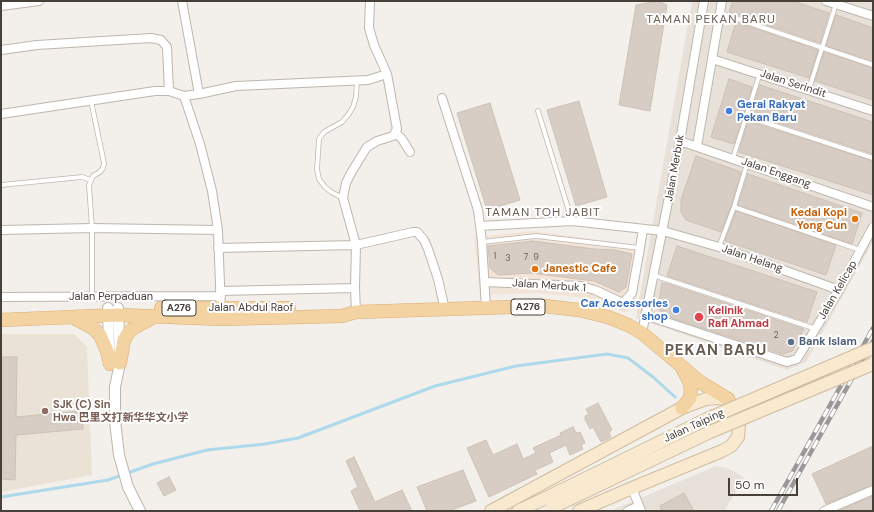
<!DOCTYPE html>
<html>
<head>
<meta charset="utf-8">
<style>
  body { margin:0 }
  #map { position:relative; width:874px; height:512px; overflow:hidden; background:#f3efea; font-family:"DM Sans",sans-serif }
  canvas { display:block }
  .frame { position:absolute; inset:0; border:2px solid #474039; pointer-events:none }
  .scale { position:absolute; left:728px; top:478px; width:70px; height:18px; box-sizing:border-box; border:2px solid #474039; border-top:0; padding-left:5px; font-size:12px; line-height:14px; white-space:nowrap; color:#474039; -webkit-text-stroke:3px #fff; paint-order:stroke }
</style>
</head>
<body>
<div id="map">
<canvas width="874" height="512"></canvas>
<div class="frame"></div>
<div class="scale">50 m</div>
</div>
<script>
const g = document.querySelector('canvas').getContext('2d');
g.lineJoin = 'round';
function fillPath(path, color) { g.fillStyle = color; g.fill(path, 'evenodd'); }
const toPath = rows => new Path2D(rows.map(r => 'M' + r).join(''));
function strokePath(path, color, width, dash) { g.strokeStyle = color; g.lineWidth = width; g.lineCap = dash ? 'butt' : 'round'; g.setLineDash(dash || []); g.stroke(path); }
function write(font, color, halo, rows, align = 'center') {
  g.font = font + ' "DM Sans","Noto Sans SC",sans-serif'; g.lineWidth = 4; g.setLineDash([]); g.textBaseline = 'middle'; g.strokeStyle = halo; g.fillStyle = color; for (const [text, x, y, turn = 0] of rows) {
    g.save(); g.translate(x, y); g.rotate((+turn || 0) * Math.PI / 180); g.textAlign = isNaN(turn) ? turn : align; if (halo) g.strokeText(text, 0, 0); g.fillText(text, 0, 0); g.restore();
  }
}
fillPath(toPath([
  [692,1,873,1,873,242,806,362,787,370,636,318],
  [716,466,727,468,739,474,744,478,724,511,610,511]
]), '#e7e1d9');
fillPath(toPath([
  [532,231,644,246,635,301,626,313,594,299,540,293,480,295,474,237]
]), '#f3e4d8');
fillPath(toPath([
  [1,334,74,334,87,347,92,475,1,492]
]), '#ebe2d6');
strokePath(toPath([
  [1,497,108,480,153,464,207,450,265,444,298,438,435,386,516,366,607,354,628,358,653,377,675,397]
]), '#add9ea', 3);
const building = toPath([
  [658,1,667,5,650,111,619,105,636,5,658,1],
  [733,1,793,1,829,13,820,43,729,12,733,1],
  [836,15,873,28,873,61,826,46,836,15],
  [736,22,818,50,809,78,727,52,736,22],
  [824,52,873,68,873,100,815,81,824,52],
  [729,79,752,87,744,113,742,115,742,118,734,144,711,137,729,79],
  [760,85,873,122,873,154,751,114,760,85],
  [579,101,607,197,576,206,547,110,579,101],
  [490,103,520,200,487,210,457,113,490,103],
  [748,121,873,161,873,195,739,152,748,121],
  [696,156,741,172,731,206,721,232,686,220,681,212,681,200,696,156],
  [748,174,862,213,852,244,738,205,748,174],
  [736,211,836,245,826,275,725,241,736,211],
  [533,241,594,249,615,250,632,254,626,287,619,292,594,281,531,273,498,275,490,268,488,246,533,241],
  [677,246,817,292,807,322,667,276,677,246],
  [662,283,665,284,665,283,804,329,792,351,783,354,663,315,658,307,662,283],
  [1,357,17,357,16,417,82,411,83,429,16,435,15,480,1,479,1,357],
  [598,403,612,430,609,432,611,437,601,442,593,427,590,429,585,419,585,416,589,415,586,409,598,403],
  [573,427,576,433,580,432,585,443,581,445,583,449,570,455,566,445,549,453,553,462,535,470,537,474,489,497,467,448,486,440,493,455,517,444,523,459,536,453,533,448,561,435,560,433,573,427],
  [873,446,873,485,826,504,812,474,873,446],
  [354,457,375,502,402,490,412,511,360,511,351,491,358,487,346,461,354,457],
  [463,470,476,501,449,511,427,511,417,487,463,470],
  [169,477,176,490,164,496,157,483,169,477],
  [684,493,694,511,662,511,660,506,684,493],
  [873,496,873,511,838,511,873,496]
]);
fillPath(building, '#d7cdc4');
strokePath(building, '#cec1b5', 1);
const service = toPath([
  [720,13,873,65],
  [809,89,836,4],
  [91,101,104,163,103,168,100,172,93,176,89,185,92,228,92,297],
  [538,111,572,221],
  [745,116,873,158],
  [733,158,760,73],
  [1,185,82,177,91,180],
  [343,198,331,192,325,187,319,179,317,169,319,139,324,132,342,122,348,115,353,107,356,97,357,80],
  [734,207,860,250],
  [482,242,536,236,640,248],
  [719,247,734,207,747,164],
  [653,275,816,329]
]);
const minor = toPath([
  [182,1,199,94],
  [826,1,873,16],
  [1,6,39,1],
  [1,50,37,45,151,38,161,40,167,47,169,91],
  [712,59,873,111],
  [184,96,200,144,212,191,218,230,221,312],
  [442,98,478,210,482,242,486,308],
  [1,114,155,91,169,91,184,96,199,94,236,86,368,80,387,74],
  [396,133,402,139,410,152],
  [680,141,873,207],
  [697,146,722,1],
  [480,226,572,221,663,231,719,247,839,290],
  [1,230,92,228,218,230],
  [218,248,356,245,413,232,417,232,424,240,428,249,438,279,445,310],
  [485,282,581,286,595,290,623,303,632,293,640,248,643,229],
  [220,291,355,288],
  [1,297,221,296],
  [356,312,355,288,356,245,343,198,346,183,351,173,367,147,377,141,393,136,397,129,387,74,374,45,369,28,370,1],
  [645,315,787,362,797,359,839,290,873,227],
  [642,333,680,141,704,1],
  [632,488,641,511],
  [628,511,639,506],
  [824,511,873,490]
]);
const tertiary = toPath([
  [108,308,109,351],
  [118,308,120,363,115,387,115,421,119,455,128,487,140,511]
]);
const secondary = toPath([
  [491,511,682,408,706,399,717,398,728,399,736,415,739,426,738,437,731,446,722,451,632,488,579,511],
  [518,511,546,498]
]);
const primary = toPath([
  [161,308,289,308],
  [72,317,93,328,100,335,107,351,110,364],
  [1,320,118,315,221,319,342,316,356,312,544,306,579,310,608,317,628,325,642,333,700,382,728,399],
  [120,363,124,340,128,333,135,327,152,318],
  [682,408,690,398,691,389,689,381,683,370]
]);
strokePath(service, '#beb6ae', 5.5);
strokePath(minor, '#beb6ae', 10);
strokePath(tertiary, '#beb6ae', 12);
strokePath(secondary, '#cebc9e', 14);
strokePath(primary, '#d8ad73', 14);
strokePath(service, '#fff', 4);
strokePath(minor, '#fff', 8);
strokePath(tertiary, '#fff', 10);
strokePath(secondary, '#f9e9ce', 12);
strokePath(primary, '#f4d3a2', 13);
const rail = toPath([
  [771,511,873,328],
  [778,511,873,341]
]);
strokePath(rail, '#989898', 4.5);
strokePath(rail, '#fff', 3, [9]);
const secondaryBridge = toPath([
  [546,498,707,419,873,348],
  [551,508,710,432,873,364]
]);
strokePath(secondaryBridge, '#cebc9e', 14, []);
strokePath(secondaryBridge, '#f9e9ce', 12);
for (const [x, y, r, color] of [
  [729,111,4,"#3f7fe0"],
  [855,219,4,"#e8710a"],
  [535,269,4,"#e8710a"],
  [676,310,4,"#3f7fe0"],
  [699,317,5,"#e0444e"],
  [791,342,4,"#5c6f8a"],
  [45,411,4,"#8d6e63"]
]) { const dot = new Path2D(); dot.arc(x, y, r, 0, 2 * Math.PI); g.fillStyle = color; g.fill(dot); strokePath(dot, '#fff', 1.5); }
write('9px', '#6b635c', null, [
  ["1",495,257],
  ["7",526,258],
  ["9",536,258],
  ["3",508,259],
  ["2",776,336]
]);
for (const [x, y, w] of [
  [528,307,34],
  [179,308,34]
]) { const box = new Path2D(); box.roundRect(x - w / 2, y - 8, w, 16, 3); g.fillStyle = '#fff'; g.fill(box); strokePath(box, '#474039', 1); }
write('bold 10px', '#474039', null, [
  ["A276",528,307],
  ["A276",179,308]
]);
write('11px', '#474039', '#fff', [
  ["Jalan Serindit",793,84,18],
  ["Jalan Merbuk",675,168,-80],
  ["Jalan Enggang",776,173,19],
  ["Jalan Helang",752,259,19],
  ["Jalan Merbuk 1",549,286,4],
  ["Jalan Kelicap",838,290,-60],
  ["Jalan Perpaduan",111,297],
  ["Jalan Abdul Raof",251,308],
  ["Jalan Taiping",694,426,-25]
]);
write('bold 11px', '#366cbe', '#fff', [
  ["Gerai Rakyat",737,105],
  ["Pekan Baru",737,118],
  ["Car Accessories",668,304,"right"],
  ["shop",668,317,"right"]
], 'left');
write('bold 11px', '#c56008', '#fff', [
  ["Kedai Kopi",847,213],
  ["Yong Cun",847,226],
  ["Janestic Cafe",543,269,"left"]
], 'right');
write('bold 11px', '#be3a42', '#fff', [
  ["Kelinik",708,311],
  ["Rafi Ahmad",708,324]
], 'left');
write('bold 11px', '#4e5e75', '#fff', [
  ["Bank Islam",799,342]
], 'left');
write('bold 11px', '#785e54', '#fff', [
  ["SJK (C) Sin",53,405],
  ["Hwa 巴里文打新华华文小学",53,418]
], 'left');
g.letterSpacing = '1px';
write('12px', '#685c51', '#fff', [
  ["TAMAN PEKAN BARU",711,20],
  ["TAMAN TOH JABIT",543,213]
]);
g.letterSpacing = '0px';
g.letterSpacing = '1px';
write('bold 15px', '#685c51', '#fff', [
  ["PEKAN BARU",716,351]
]);
g.letterSpacing = '0px';
</script>
</body>
</html>
